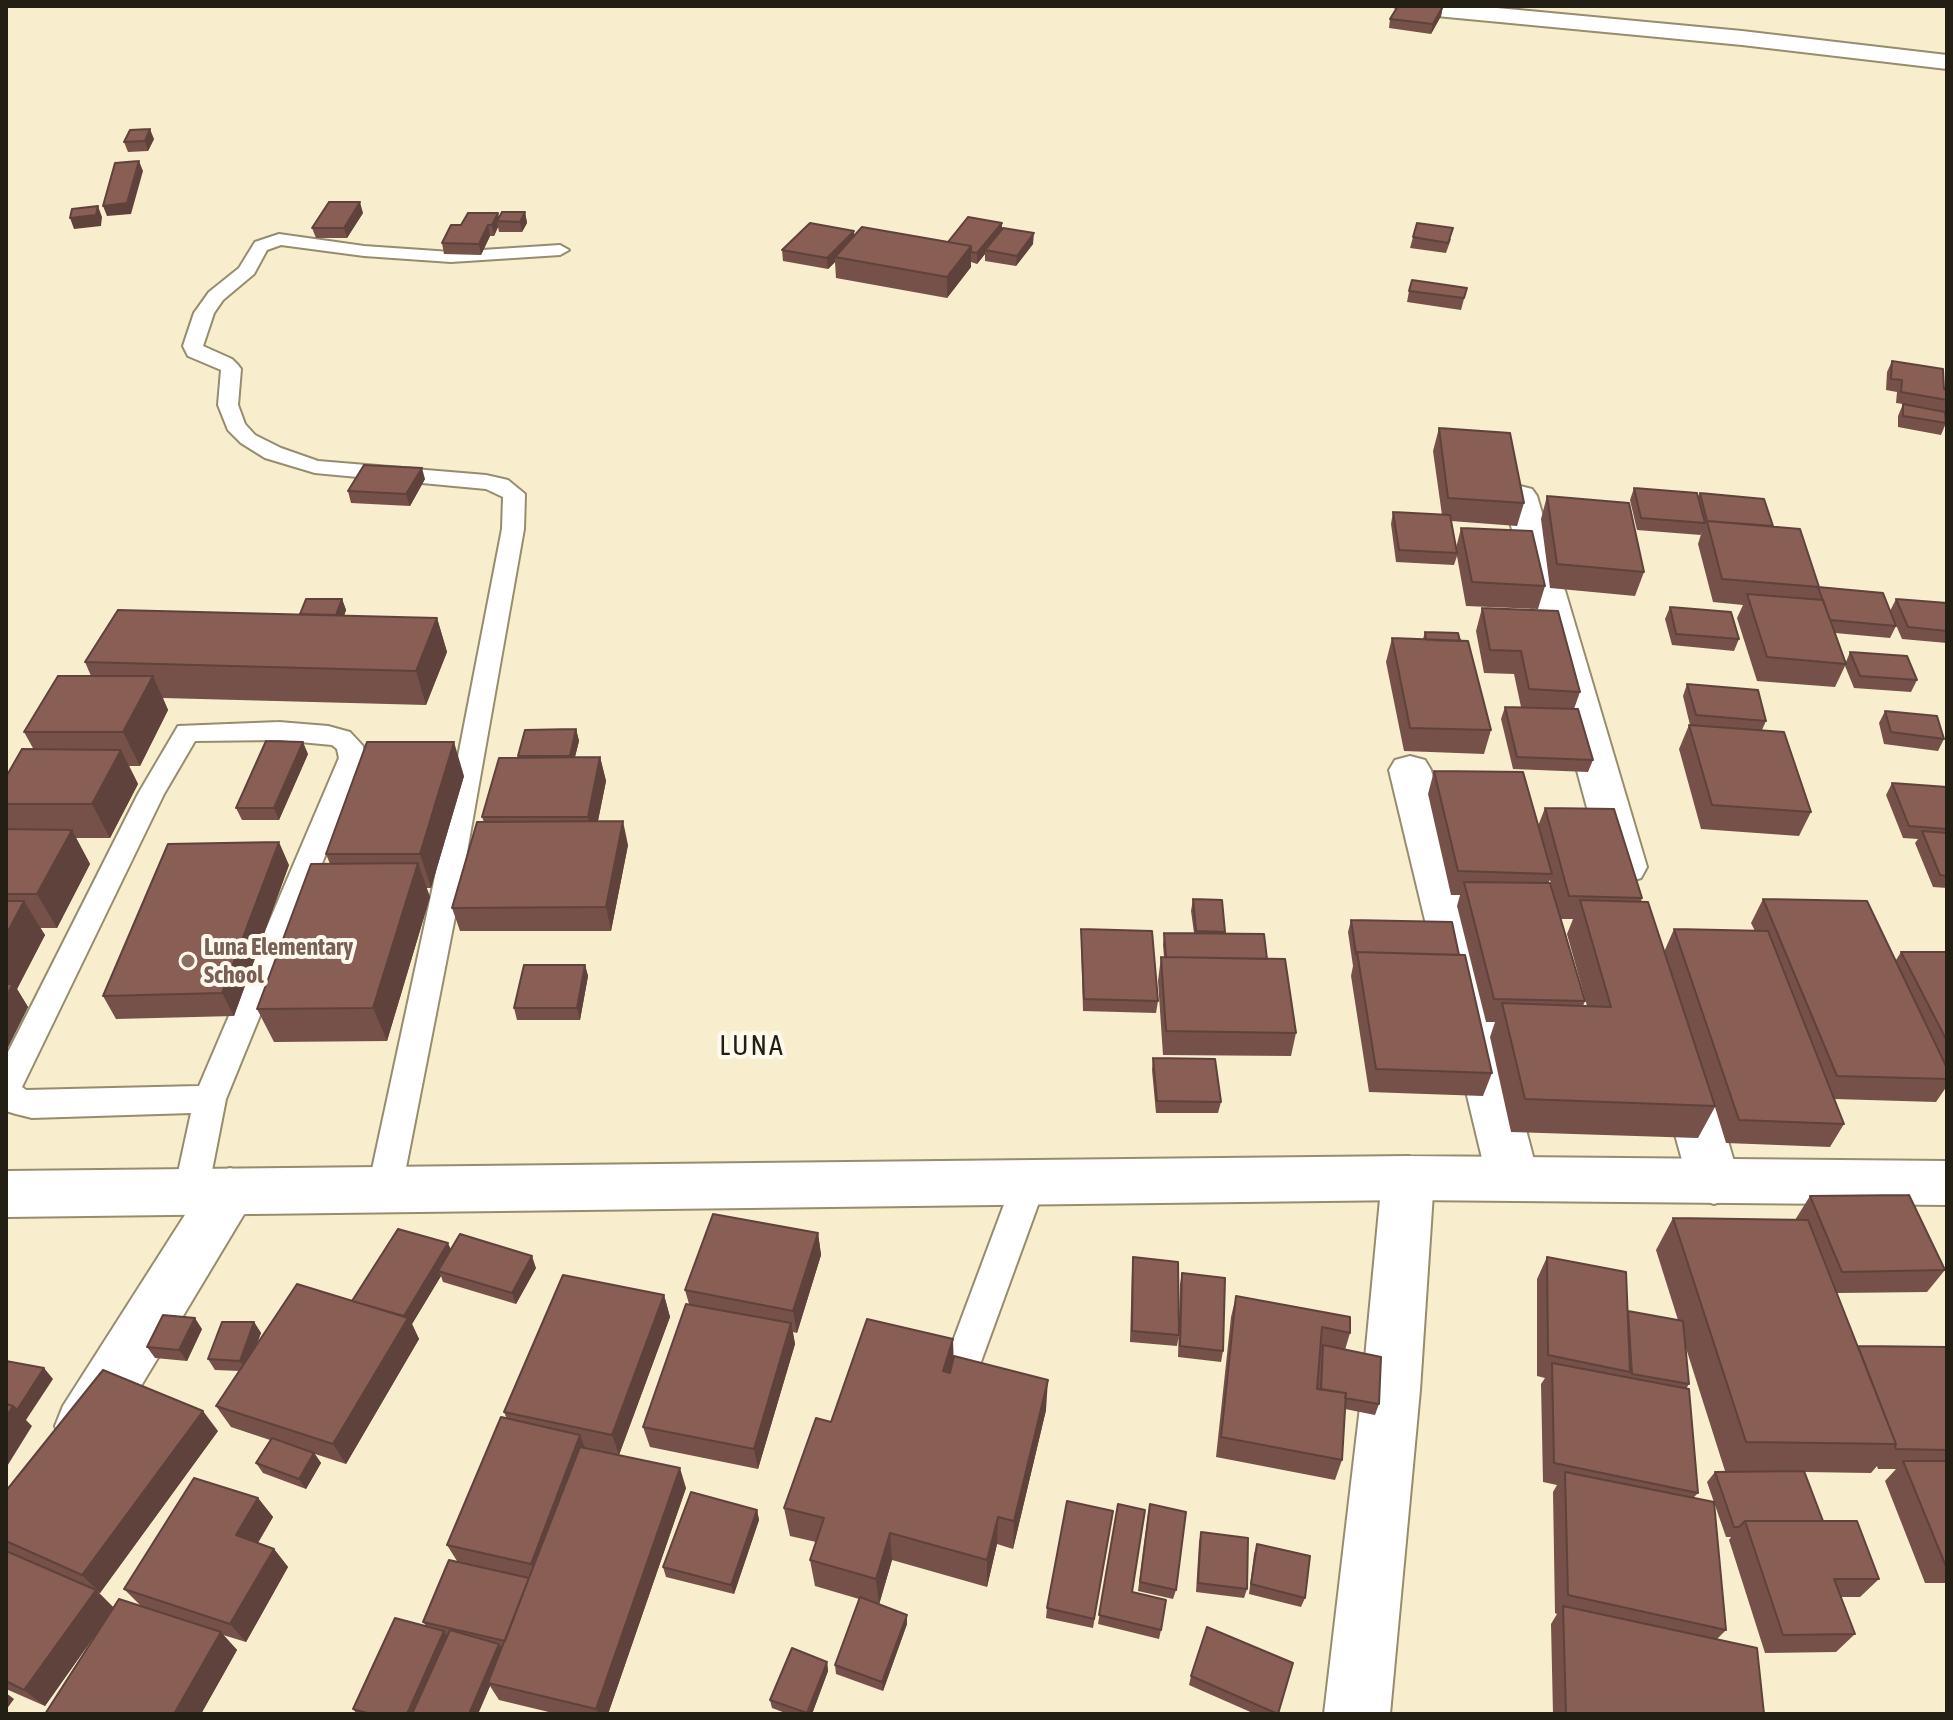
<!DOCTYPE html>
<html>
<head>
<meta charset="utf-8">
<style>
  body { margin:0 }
  #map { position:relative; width:1953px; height:1720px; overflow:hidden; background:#f8edcc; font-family:"Asap Condensed",sans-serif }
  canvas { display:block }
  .frame { position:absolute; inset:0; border:8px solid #231f14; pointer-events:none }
</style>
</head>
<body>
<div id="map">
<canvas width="1953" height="1720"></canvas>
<div class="frame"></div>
</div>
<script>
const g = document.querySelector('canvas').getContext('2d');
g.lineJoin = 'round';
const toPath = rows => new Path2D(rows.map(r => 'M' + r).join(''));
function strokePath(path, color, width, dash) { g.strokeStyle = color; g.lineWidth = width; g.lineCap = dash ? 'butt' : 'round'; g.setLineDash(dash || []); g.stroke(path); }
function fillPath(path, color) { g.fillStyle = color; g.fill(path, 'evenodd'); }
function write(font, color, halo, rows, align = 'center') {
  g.font = font + ' "Asap Condensed",sans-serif'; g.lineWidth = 8; g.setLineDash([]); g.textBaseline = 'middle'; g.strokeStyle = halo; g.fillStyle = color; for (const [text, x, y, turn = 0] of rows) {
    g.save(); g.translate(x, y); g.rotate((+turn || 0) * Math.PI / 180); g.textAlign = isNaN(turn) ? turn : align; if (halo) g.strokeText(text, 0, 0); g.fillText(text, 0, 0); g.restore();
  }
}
const service = toPath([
  [279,234,364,246,451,252,560,245,569,250,560,255,451,262,364,256,281,245,267,250,254,274,223,300,214,313,203,346,232,359,238,365,241,369,238,405,245,424,255,435,281,448,318,461,486,475,508,480,525,494,524,529,461,886,402,1188,397,1198,385,1202,373,1198,368,1188,433,886,502,529,503,497,486,489,315,473,265,458,241,443,228,430,218,405,221,370,188,356,183,346,194,313,209,292,239,268,255,242,279,234],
  [279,722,328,726,350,732,363,746,365,758,226,1099,208,1191,203,1201,191,1205,179,1201,174,1191,191,1113,32,1118,16,1114,6,1111,6,1056,138,794,178,726,279,722],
  [279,740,332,745,337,749,339,758,199,1086,26,1090,22,1087,164,794,195,741,279,740],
  [1029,1169,1041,1173,1046,1183,970,1392,965,1404,952,1409,939,1404,934,1392,1012,1183,1017,1173,1029,1169]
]);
const minor = toPath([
  [1394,6,1476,6,1742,31,1947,55,1947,69,1742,45,1405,13,1394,6],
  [1520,486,1532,489,1537,496,1647,867,1641,878,1625,883,1609,878,1603,867,1503,496,1508,489,1520,486],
  [1410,756,1425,760,1431,770,1539,1179,1531,1195,1513,1201,1495,1195,1487,1179,1389,770,1395,760,1410,756],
  [1684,1056,1702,1062,1709,1076,1740,1182,1732,1198,1714,1204,1696,1198,1688,1182,1659,1076,1666,1062,1684,1056],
  [1408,1156,1426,1162,1434,1178,1420,1390,1390,1714,1324,1714,1362,1390,1382,1178,1390,1162,1408,1156],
  [230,1168,249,1174,256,1190,249,1206,105,1446,84,1454,63,1446,55,1426,63,1406,211,1174,230,1168]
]);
const tertiary = toPath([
  [1408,1156,1947,1161,1947,1205,1408,1200,6,1217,6,1171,1408,1156]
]);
strokePath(service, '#968c6e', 4);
strokePath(minor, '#968c6e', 4);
strokePath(tertiary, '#968c6e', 4);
fillPath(service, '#fff');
fillPath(minor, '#fff');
fillPath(tertiary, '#fff');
fillPath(toPath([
  [1443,6,1441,16,1431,34,1389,28,1390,19],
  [154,139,148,151,128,152,124,142],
  [525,212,527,223,522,232,499,232,498,227,494,236,490,236,481,255,444,254,442,243,461,225,498,213,499,218],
  [363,213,347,238,316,238,312,228],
  [1002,229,1033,244,1016,266,985,261,985,254,977,264,971,262,971,267,947,298,836,278,835,262,828,269,783,261,782,250,854,231,854,236,948,242],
  [1413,237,1451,239,1446,253,1410,248],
  [1467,288,1461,310,1407,302,1409,291],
  [1892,361,1944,389,1947,390,1946,412,1905,405,1946,423,1941,435,1898,427,1898,416,1903,404,1896,403,1897,392,1886,390,1887,372],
  [1439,428,1524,503,1517,526,1451,521,1456,548,1461,528,1545,586,1538,609,1466,606,1457,556,1454,565,1396,562,1391,524,1393,512,1442,515,1433,451],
  [425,479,410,506,351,503,348,491],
  [1634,488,1698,497,1700,493,1773,526,1819,587,1896,626,1890,638,1835,633,1846,662,1850,652,1917,680,1911,692,1854,688,1845,666,1835,687,1757,681,1737,618,1743,605,1713,602,1698,544,1702,531,1701,535,1637,530,1630,500],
  [1547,496,1644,572,1635,596,1550,588,1541,519],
  [342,599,346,610,344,616,437,618,447,652,426,705,163,698,168,710,140,766,129,766,138,784,110,838,76,838,90,864,57,928,40,928,45,935,17,989,28,1007,6,1051,6,777,34,750,24,732,91,676,85,662,300,614],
  [1896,599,1947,603,1947,643,1902,639,1890,611],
  [1670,607,1739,639,1734,651,1672,645,1665,619],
  [1482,608,1580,692,1574,709,1593,760,1588,772,1513,769,1501,719,1505,707,1521,707,1514,674,1484,673,1476,631],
  [1425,632,1491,730,1484,754,1404,751,1386,662,1392,638,1423,639],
  [1687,684,1766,721,1762,730,1811,812,1799,836,1701,829,1679,749,1689,725,1690,725,1683,696],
  [1885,711,1944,739,1938,751,1884,744,1879,723],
  [576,729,579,741,575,757,600,757,606,781,598,821,628,845,611,931,460,931,452,908,484,822,482,817,518,756],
  [308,754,279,820,242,820,236,808],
  [1434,771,1538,826,1545,808,1642,898,1641,902,1664,952,1674,929,1755,931,1751,923,1763,899,1896,960,1901,952,1947,952,1947,1086,1936,1102,1835,1099,1844,1124,1830,1147,1726,1143,1715,1107,1698,1138,1511,1132,1490,1037,1495,1022,1486,1022,1457,906,1460,895,1451,895,1428,794],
  [1550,880,1556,904,1548,883],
  [1561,919,1573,919,1567,934,1587,1006,1583,1006,1585,1001],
  [464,776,431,888,426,888,430,897,387,1041,274,1042,257,1009,330,864,326,854],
  [1892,783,1947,787,1947,888,1933,887,1915,843,1918,839,1903,838,1886,795],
  [289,865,234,1016,116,1019,103,996],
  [1193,899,1225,932,1225,934,1267,959,1296,1033,1291,1056,1163,1055,1158,981,1161,957,1164,957,1163,945,1164,933,1194,933,1191,911],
  [1351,920,1459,955,1492,1073,1483,1096,1369,1092,1351,976,1353,966,1348,932],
  [1081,929,1158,1001,1156,1013,1083,1011,1081,941],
  [585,965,588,976,580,1020,517,1020,514,1008],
  [1153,1058,1221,1102,1218,1113,1156,1113,1152,1070],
  [1810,1196,1945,1270,1927,1292,1837,1293,1858,1346,1947,1347,1947,1583,1925,1583,1885,1481,1896,1469,1878,1469,1877,1466,1871,1473,1804,1472,1823,1521,1879,1579,1860,1597,1841,1597,1855,1634,1836,1652,1765,1653,1729,1540,1731,1537,1726,1537,1707,1482,1715,1472,1764,1472,1725,1471,1685,1345,1689,1384,1686,1389,1698,1493,1693,1498,1726,1630,1717,1639,1764,1714,1553,1714,1551,1624,1557,1614,1555,1613,1553,1492,1557,1485,1543,1482,1541,1384,1545,1378,1537,1376,1537,1279,1547,1257,1627,1313,1678,1320,1656,1250,1673,1218,1795,1220],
  [818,1233,821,1255,797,1333,793,1332,795,1344,758,1469,650,1447,643,1427,689,1304,685,1290],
  [451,1249,536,1268,516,1304,443,1282,441,1276,412,1324,419,1339,346,1464,315,1454,321,1463,306,1489,263,1473,256,1463,270,1440,231,1427,216,1406,240,1371,215,1370,208,1359,254,1322,261,1333,256,1346,352,1301],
  [1133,1257,1179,1335,1177,1346,1130,1342,1132,1269],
  [1182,1273,1223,1351,1221,1362,1178,1357,1180,1284],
  [664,1295,670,1317,619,1455,686,1488,608,1714,557,1714,499,1700,490,1686,478,1714,357,1714,353,1709,427,1627,423,1622,457,1561,447,1545,507,1419,504,1412],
  [1236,1296,1350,1333,1345,1350,1379,1404,1375,1415,1345,1409,1342,1460,1335,1480,1216,1457,1231,1317],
  [202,1329,187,1361,155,1358,147,1347],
  [954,1359,1046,1410,1013,1549,997,1544,987,1587,892,1560,879,1604,907,1624,883,1691,836,1674,835,1665,859,1599,815,1586,810,1560,816,1542,790,1536,784,1508,831,1422],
  [218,1431,100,1593,99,1593,113,1607,140,1605,124,1589,258,1498,273,1517,258,1543,274,1549,288,1567,246,1642,223,1635,237,1650,201,1714,45,1714,96,1634,45,1706,6,1689,6,1491],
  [1118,1504,1132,1592,1161,1630,1159,1639,1098,1624],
  [757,1510,759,1520,734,1594,666,1577,663,1567],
  [1113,1511,1093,1628,1046,1618,1047,1608],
  [1148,1514,1176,1590,1173,1599,1138,1591],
  [1201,1532,1247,1589,1244,1598,1196,1592,1199,1542],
  [1257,1544,1305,1598,1301,1607,1249,1594,1254,1554],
  [827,1662,828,1671,812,1714,788,1714,772,1708,770,1700],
  [1191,1676,1278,1714,1255,1714,1189,1685]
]), '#755149');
fillPath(toPath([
  [1443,6,1441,16,1431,34,1433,24],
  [150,129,154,139,148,151,145,141],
  [139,161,143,171,131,214,107,216,103,206],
  [360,202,363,213,347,238,344,228],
  [98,206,102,217,101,226,74,229,70,218],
  [525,212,527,223,522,232,520,222],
  [498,213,499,221,497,221,498,227,494,236,492,225],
  [1002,223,1002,233,985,250,985,254,977,264,977,253],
  [488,225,490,236,481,255,479,244],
  [854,231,855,242,835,257,835,262,828,269,827,258],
  [1034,233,1033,244,1016,266,1017,256],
  [971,246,971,267,947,298,947,277],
  [422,468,425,479,410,506,406,494],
  [342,599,346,610,335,641,331,629],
  [437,618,447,652,426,705,416,671],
  [153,676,168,710,140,766,123,732],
  [576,729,579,741,572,768,570,756],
  [303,742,308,754,279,820,274,808],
  [454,742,464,776,431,888,420,854],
  [121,750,138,784,110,838,92,804],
  [600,757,606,781,594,840,588,817],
  [623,821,628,845,611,931,606,907],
  [72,830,90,864,57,928,37,894],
  [279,842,289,865,234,1016,222,993],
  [418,863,430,897,387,1041,373,1008],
  [24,901,45,935,17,989,28,1007,6,1051,6,935],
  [585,965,588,976,580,1020,577,1008],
  [818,1233,821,1255,797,1333,793,1311],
  [448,1243,453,1254,438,1271,441,1276,412,1324,419,1339,346,1464,333,1444,402,1320],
  [532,1256,536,1268,516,1304,512,1293],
  [664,1295,670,1317,619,1455,612,1435],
  [195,1318,202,1329,187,1361,179,1350],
  [254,1322,261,1333,247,1371,240,1361],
  [791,1323,795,1344,758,1469,754,1449],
  [953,1339,954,1369,944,1400,943,1371],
  [44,1368,53,1379,26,1420,32,1426,6,1468,6,1417,13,1406],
  [1048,1380,1046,1410,1013,1549,1014,1521],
  [203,1411,218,1431,100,1593,82,1575],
  [580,1435,588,1455,540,1583,531,1564],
  [314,1453,321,1463,306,1489,299,1479],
  [680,1468,686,1488,608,1714,599,1714,596,1709],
  [258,1498,273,1517,251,1554,236,1535],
  [757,1510,759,1520,734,1594,731,1585],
  [998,1517,997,1544,987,1587,987,1560],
  [890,1533,892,1560,879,1605,876,1579],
  [274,1549,288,1567,246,1642,230,1624],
  [96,1590,114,1608,45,1706,24,1690],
  [907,1615,907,1624,883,1691,882,1682],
  [444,1631,449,1640,417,1714,407,1714],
  [221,1632,237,1650,201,1714,174,1714],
  [499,1644,505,1652,488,1683,490,1686,478,1714,469,1714],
  [827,1662,828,1671,812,1714,808,1714],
  [6,1693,14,1699,6,1710]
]), '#5f423c');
const building = toPath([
  [1398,6,1443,6,1433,24,1390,19,1398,6],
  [150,129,145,141,124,142,130,130,150,129],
  [139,161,127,203,103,206,115,163,139,161],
  [329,202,360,202,344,228,312,228,329,202],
  [98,206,96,215,70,218,72,209,98,206],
  [502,212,525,212,520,222,497,221,502,212],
  [468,213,498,213,492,225,488,225,479,244,442,243,451,225,461,225,468,213],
  [968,217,1002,223,977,253,971,252,971,246,948,242,968,217],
  [810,223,854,231,827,258,782,250,810,223],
  [1417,223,1453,228,1448,243,1413,237,1417,223],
  [862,227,971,246,947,277,835,257,862,227],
  [1003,228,1034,233,1017,256,985,250,1003,228],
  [1412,280,1467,288,1464,298,1409,291,1412,280],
  [1892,361,1943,369,1944,389,1947,390,1947,400,1901,392,1902,380,1891,379,1892,361],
  [1903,404,1945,412,1946,423,1903,416,1903,404],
  [1439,428,1510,433,1524,503,1448,498,1439,428],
  [364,465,422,468,406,494,348,491,364,465],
  [1634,488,1697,493,1705,523,1641,518,1634,488],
  [1700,493,1764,499,1773,526,1707,521,1700,493],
  [1547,496,1629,503,1644,572,1557,564,1547,496],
  [1393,512,1450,515,1457,553,1399,550,1393,512],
  [1707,521,1800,529,1819,587,1722,579,1707,521],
  [1461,528,1532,531,1545,586,1472,582,1461,528],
  [1818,587,1883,593,1896,626,1830,620,1818,587],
  [1747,594,1823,600,1846,664,1767,657,1747,594],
  [306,599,342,599,336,615,300,614,306,599],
  [1896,599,1947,603,1947,631,1908,627,1896,599],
  [1670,607,1731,612,1739,639,1676,634,1670,607],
  [1482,608,1558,611,1580,692,1529,689,1521,651,1490,650,1482,608],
  [118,610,437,618,416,671,85,662,118,610],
  [1425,632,1458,633,1460,641,1426,640,1425,632],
  [1392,638,1468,641,1491,730,1410,728,1392,638],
  [1850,652,1907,656,1917,680,1860,676,1850,652],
  [58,676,153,676,123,732,24,732,58,676],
  [1687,684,1758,690,1766,721,1696,715,1687,684],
  [1505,707,1578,709,1593,760,1517,757,1505,707],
  [1885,711,1937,716,1944,739,1891,732,1885,711],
  [1689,725,1784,732,1811,812,1712,805,1689,725],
  [576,729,570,756,518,756,525,730,576,729],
  [266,741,303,742,274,808,236,808,266,741],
  [367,742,454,742,420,854,326,854,367,742],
  [22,749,121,750,92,804,6,804,6,777,22,749],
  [600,757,588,817,482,817,499,758,600,757],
  [1434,771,1523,772,1552,874,1458,871,1434,771],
  [1892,783,1947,787,1947,829,1909,826,1892,783],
  [1545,808,1614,809,1642,898,1569,896,1545,808],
  [623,821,606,907,452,908,477,822,623,821],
  [6,829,72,830,37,894,6,894,6,829],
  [1922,831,1947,833,1947,876,1940,875,1922,831],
  [279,842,222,993,103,996,168,844,279,842],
  [418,863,373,1008,257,1009,311,864,418,863],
  [1464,882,1550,883,1585,1001,1494,999,1464,882],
  [1193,899,1222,900,1225,932,1196,931,1193,899],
  [1763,899,1867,901,1947,1068,1947,1079,1837,1076,1763,899],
  [1580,900,1648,902,1715,1106,1525,1099,1502,1003,1611,1007,1580,900],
  [6,901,24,901,6,935,6,901],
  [1351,920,1452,922,1459,955,1357,952,1356,954,1351,920],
  [1081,929,1152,931,1158,1001,1084,999,1081,929],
  [1674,929,1768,931,1844,1124,1739,1120,1674,929],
  [1164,933,1264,934,1267,959,1166,957,1164,933],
  [1357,952,1465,955,1492,1073,1376,1069,1357,952],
  [1901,952,1947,952,1947,1041,1901,952],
  [1161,957,1285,959,1296,1033,1166,1031,1161,957],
  [524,965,585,965,577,1008,514,1008,524,965],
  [6,984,13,984,6,997,6,984],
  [1153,1058,1215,1059,1221,1102,1157,1101,1153,1058],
  [1909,1195,1945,1270,1842,1272,1810,1196,1909,1195],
  [713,1214,818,1233,793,1311,685,1290,713,1214],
  [1673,1218,1808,1220,1896,1444,1746,1442,1673,1218],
  [398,1229,448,1243,404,1316,352,1301,398,1229],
  [460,1234,532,1256,512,1293,438,1271,460,1234],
  [1133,1257,1178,1262,1179,1335,1132,1331,1133,1257],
  [1547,1257,1626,1272,1630,1372,1548,1355,1547,1257],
  [1182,1273,1225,1278,1223,1351,1180,1346,1182,1273],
  [563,1275,664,1295,612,1435,504,1412,563,1275],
  [297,1284,408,1318,333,1444,216,1406,297,1284],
  [1236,1296,1350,1317,1350,1333,1322,1327,1317,1389,1346,1393,1342,1460,1221,1437,1236,1296],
  [686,1304,791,1323,754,1449,643,1427,686,1304],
  [1628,1311,1683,1321,1689,1384,1632,1374,1628,1311],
  [163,1315,195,1318,179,1350,147,1347,163,1315],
  [867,1319,953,1339,943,1371,950,1373,954,1356,1048,1380,1014,1521,998,1517,987,1560,890,1533,876,1579,810,1560,824,1518,784,1508,816,1418,831,1422,867,1319],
  [222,1322,254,1322,240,1361,208,1359,222,1322],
  [1323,1345,1381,1357,1379,1404,1345,1398,1346,1393,1321,1389,1323,1345],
  [1858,1346,1947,1347,1947,1450,1896,1449,1895,1446,1896,1444,1858,1346],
  [6,1361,44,1368,17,1410,13,1406,6,1404,6,1361],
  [1552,1363,1689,1389,1698,1493,1554,1463,1552,1363],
  [103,1370,203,1411,82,1575,6,1541,6,1491,103,1370],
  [6,1404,13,1406,6,1417,6,1404],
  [501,1417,580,1435,531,1564,447,1545,501,1417],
  [272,1438,314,1453,299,1479,256,1463,272,1438],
  [580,1447,680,1468,596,1709,488,1683,580,1447],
  [1903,1461,1947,1461,1947,1564,1945,1564,1903,1461],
  [1804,1471,1823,1521,1745,1521,1739,1527,1734,1527,1715,1472,1804,1471],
  [1565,1472,1714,1502,1726,1630,1568,1595,1565,1472],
  [194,1478,258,1498,236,1535,274,1549,230,1624,124,1589,194,1478],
  [691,1492,757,1510,731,1585,663,1567,691,1492],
  [1067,1501,1113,1511,1094,1619,1047,1608,1067,1501],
  [1118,1504,1145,1510,1132,1592,1166,1600,1161,1630,1099,1615,1118,1504],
  [1150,1504,1186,1512,1176,1590,1140,1582,1150,1504],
  [1745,1521,1857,1521,1879,1579,1834,1579,1855,1634,1783,1635,1745,1521],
  [1201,1532,1248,1538,1247,1589,1198,1583,1201,1532],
  [1257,1544,1310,1556,1305,1598,1251,1584,1257,1544],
  [6,1551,96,1590,24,1690,6,1681,6,1551],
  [449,1560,529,1578,505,1641,423,1622,449,1560],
  [860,1597,907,1615,882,1682,835,1665,860,1597],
  [119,1599,221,1632,174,1714,45,1714,119,1599],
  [1563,1606,1757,1648,1764,1714,1566,1714,1563,1606],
  [395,1618,444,1631,407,1714,371,1714,353,1709,395,1618],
  [1207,1627,1293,1663,1278,1714,1191,1676,1207,1627],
  [450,1630,499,1644,469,1714,412,1714,450,1630],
  [792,1648,827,1662,807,1713,770,1700,792,1648]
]);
fillPath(building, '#885e55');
strokePath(building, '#5f423c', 2);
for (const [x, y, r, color] of [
  [188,961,8,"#8d6e63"]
]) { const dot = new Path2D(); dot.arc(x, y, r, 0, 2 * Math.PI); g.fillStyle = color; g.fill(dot); strokePath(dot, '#fffaed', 3); }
write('bold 24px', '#785e54', '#fffaed', [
  ["Luna Elementary",204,947],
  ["School",204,975]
], 'left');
g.letterSpacing = '2px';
write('28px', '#231f14', '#fffaed', [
  ["LUNA",752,1046]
]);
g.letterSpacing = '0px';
</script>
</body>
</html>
